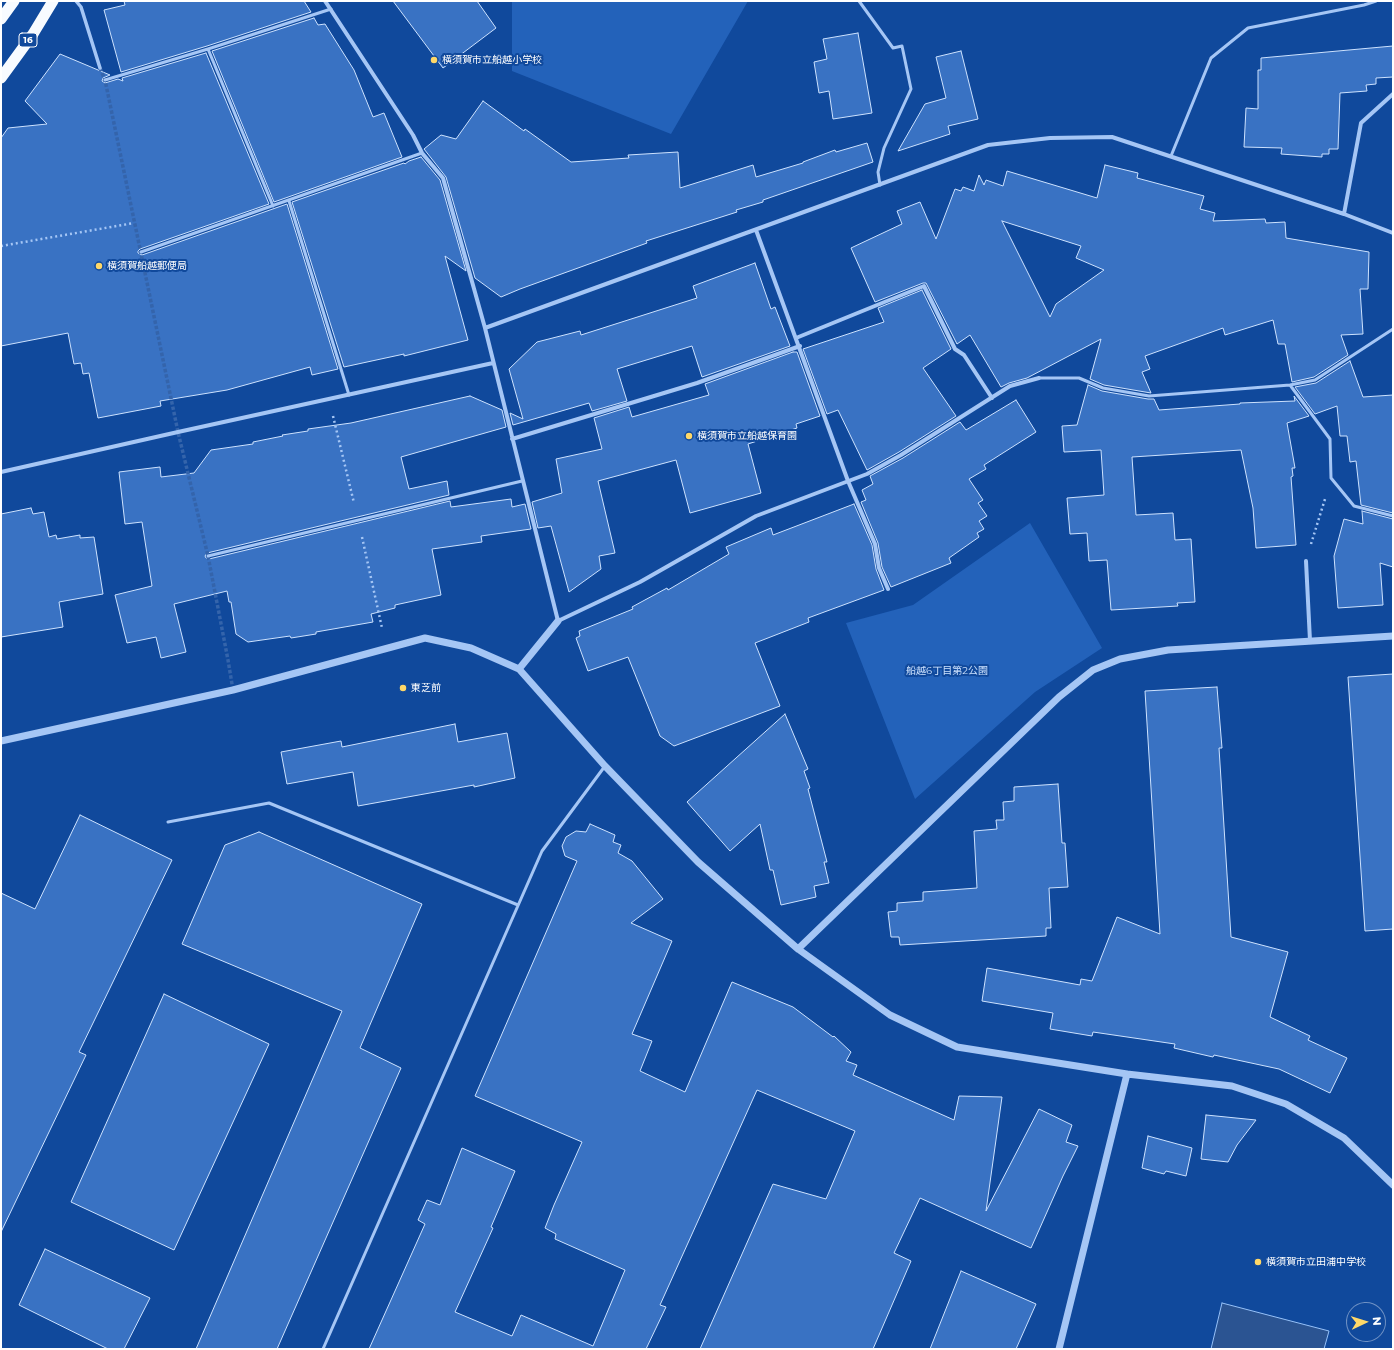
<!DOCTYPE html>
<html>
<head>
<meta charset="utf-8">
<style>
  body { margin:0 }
  #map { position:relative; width:1394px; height:1350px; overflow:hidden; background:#10499c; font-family:Montserrat,sans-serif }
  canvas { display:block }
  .frame { position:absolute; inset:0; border:2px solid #fff; pointer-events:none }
  .north { position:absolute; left:1346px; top:1302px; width:40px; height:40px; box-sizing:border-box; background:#10499c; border:1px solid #7092c4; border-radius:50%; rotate:86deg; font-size:11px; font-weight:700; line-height:16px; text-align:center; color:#fff }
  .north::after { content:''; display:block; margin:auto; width:14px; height:18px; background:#ffd868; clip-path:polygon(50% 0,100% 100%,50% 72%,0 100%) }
</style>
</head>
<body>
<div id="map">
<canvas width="1394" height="1350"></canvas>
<div class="frame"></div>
<div class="north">N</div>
</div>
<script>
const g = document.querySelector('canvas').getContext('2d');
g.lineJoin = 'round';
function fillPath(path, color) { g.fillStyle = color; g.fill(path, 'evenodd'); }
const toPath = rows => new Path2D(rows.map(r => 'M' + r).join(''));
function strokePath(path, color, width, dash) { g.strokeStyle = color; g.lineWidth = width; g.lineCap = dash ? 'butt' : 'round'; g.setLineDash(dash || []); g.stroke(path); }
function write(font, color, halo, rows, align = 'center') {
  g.font = font + ' Montserrat,"Noto Sans JP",sans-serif'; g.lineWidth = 4; g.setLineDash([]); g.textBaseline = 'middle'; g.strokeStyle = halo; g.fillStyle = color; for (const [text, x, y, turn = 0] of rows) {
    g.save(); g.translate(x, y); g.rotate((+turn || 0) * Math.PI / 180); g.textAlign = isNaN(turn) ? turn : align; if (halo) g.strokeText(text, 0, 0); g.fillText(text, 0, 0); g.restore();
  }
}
fillPath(toPath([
  [512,1,748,1,671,134,512,71],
  [1030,523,1102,648,1035,692,915,799,846,623,913,605]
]), '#2362ba');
const water = toPath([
  [1222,1303,1329,1331,1324,1349,1211,1349,1222,1303]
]);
fillPath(water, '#2b5492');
strokePath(water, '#96c1f8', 1);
const building = toPath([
  [124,1,304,1,311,12,207,46,121,72,104,10,125,5,124,1],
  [393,1,477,1,496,28,443,68,393,1],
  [314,18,318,25,325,24,354,70,373,117,384,113,402,157,274,202,212,51,314,18],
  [858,33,872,113,833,119,829,91,819,93,814,62,827,59,823,39,858,33],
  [1393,46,1393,77,1376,78,1376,84,1366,85,1367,91,1340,93,1338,149,1329,149,1329,154,1322,154,1322,157,1281,154,1282,148,1244,147,1246,108,1258,109,1258,70,1261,70,1261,58,1393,46],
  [961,51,978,119,948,126,950,134,898,151,925,104,946,98,936,57,961,51],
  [206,53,269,204,140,249,138,251,138,253,142,255,287,204,338,369,312,375,310,367,227,390,160,401,161,406,98,418,89,373,83,374,81,363,74,364,68,333,1,346,1,138,8,128,47,124,25,101,60,54,110,75,103,78,102,81,105,83,118,79,123,81,122,78,206,53],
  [483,101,524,131,525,129,571,162,629,158,628,155,678,152,680,188,753,165,756,177,803,163,803,162,835,150,836,152,867,143,873,162,763,200,763,202,736,210,737,212,646,241,647,243,520,289,501,297,475,278,446,177,424,149,441,135,456,139,483,101],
  [421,157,440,180,466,271,445,256,468,340,404,356,404,354,344,367,292,202,404,163,405,164,409,161,421,157],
  [1105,165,1138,173,1137,178,1204,196,1200,209,1215,213,1213,221,1265,219,1266,223,1285,222,1286,238,1369,252,1368,289,1360,289,1363,334,1341,335,1348,355,1314,377,1292,382,1285,344,1278,344,1273,320,1225,335,1223,328,1145,356,1150,369,1142,372,1151,393,1104,385,1090,379,1101,339,1027,378,1009,383,1001,387,970,335,957,344,926,283,923,283,875,302,851,248,902,224,897,211,920,202,936,239,955,189,961,191,963,187,974,191,979,175,984,185,986,180,1003,186,1007,171,1097,198,1105,165],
  [1002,221,1081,246,1076,258,1104,270,1056,304,1050,317,1002,221],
  [755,263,771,309,775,307,790,346,702,377,692,346,617,369,627,401,592,411,589,403,513,425,510,413,523,419,509,369,537,342,580,331,581,335,697,298,693,286,755,263],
  [922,290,951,349,923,368,956,416,899,452,867,470,838,410,827,414,803,349,884,322,878,308,922,290],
  [793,352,797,352,820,416,796,424,797,428,748,444,761,493,690,513,676,460,598,481,615,553,599,556,601,569,569,592,551,526,538,528,532,502,562,493,556,459,602,449,594,418,629,407,632,417,709,395,705,384,793,352],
  [1350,361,1363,397,1393,395,1393,513,1361,505,1356,461,1350,462,1347,436,1340,436,1337,406,1315,414,1295,387,1316,383,1350,361],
  [1088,385,1102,391,1148,399,1154,399,1159,410,1240,404,1240,403,1295,401,1294,396,1309,416,1287,423,1295,468,1292,468,1293,476,1291,477,1296,545,1256,548,1253,508,1241,450,1132,457,1136,515,1173,513,1175,540,1191,539,1195,602,1177,603,1178,606,1111,610,1107,560,1089,561,1087,533,1070,534,1067,498,1104,495,1101,450,1064,452,1062,426,1077,425,1088,385],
  [470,396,502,410,506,427,401,457,409,489,447,481,449,495,207,553,205,556,206,558,209,559,450,501,451,507,511,499,512,507,525,504,531,529,481,536,482,542,432,549,441,595,395,605,395,608,371,614,373,622,316,632,316,634,291,638,290,636,248,642,236,634,231,602,229,602,227,591,174,604,186,652,161,658,156,637,127,643,115,595,152,586,142,522,125,524,119,472,160,467,161,477,194,473,211,450,253,444,253,442,283,436,282,435,308,431,308,429,351,423,470,396],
  [1016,400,1036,432,984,465,986,469,969,479,983,500,978,503,987,516,979,521,984,529,977,533,979,537,949,558,951,563,891,587,882,567,878,543,861,502,866,500,862,490,873,484,870,476,903,458,960,422,966,430,1016,400],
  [854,504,872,545,876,569,884,590,808,618,809,622,755,643,780,706,674,746,660,736,628,657,588,671,576,638,580,636,579,631,633,609,632,607,667,588,668,590,729,554,726,547,771,528,773,535,854,504],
  [31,508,33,514,44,512,49,537,56,535,57,539,80,535,80,538,94,537,103,594,59,602,63,627,1,637,1,514,31,508],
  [1362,511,1393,519,1393,567,1380,563,1383,605,1338,608,1334,556,1344,519,1363,524,1362,511],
  [1393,674,1393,929,1365,931,1348,677,1393,674],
  [1217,687,1222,748,1219,748,1231,937,1288,952,1270,1017,1310,1036,1308,1040,1347,1058,1330,1093,1279,1069,1214,1055,1213,1057,1174,1048,1175,1044,1093,1032,1092,1036,1050,1029,1053,1013,982,1001,987,968,1080,985,1081,979,1092,981,1117,917,1160,934,1145,691,1217,687],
  [785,714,808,769,804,771,810,788,808,789,827,862,824,862,829,883,814,886,816,897,781,905,773,870,770,870,760,824,730,851,687,802,785,714],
  [455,724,458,742,507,733,515,778,474,787,474,785,358,806,353,772,287,784,281,752,341,741,342,747,455,724],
  [1058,784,1062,843,1065,843,1068,887,1049,888,1051,928,1046,928,1046,936,900,945,899,937,891,937,888,912,897,911,897,903,923,901,923,892,977,888,974,831,997,829,996,820,1004,820,1003,802,1014,801,1014,787,1058,784],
  [80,815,172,860,79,1052,86,1055,1,1232,1,893,35,909,80,815],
  [590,824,615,835,613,842,621,845,618,853,632,861,663,899,631,923,672,941,632,1034,652,1041,640,1071,685,1092,732,982,793,1007,833,1037,834,1036,851,1052,846,1061,857,1065,853,1075,954,1120,959,1096,1002,1097,986,1211,1039,1109,1072,1125,1066,1142,1078,1146,1063,1176,1031,1248,920,1198,894,1253,911,1261,873,1349,700,1349,773,1184,826,1199,855,1131,757,1090,660,1305,666,1307,646,1349,369,1349,425,1224,418,1220,427,1200,440,1205,462,1148,515,1171,491,1227,493,1228,455,1312,512,1336,521,1315,593,1346,625,1270,555,1239,556,1234,545,1228,554,1205,582,1142,475,1096,577,861,565,856,562,846,566,837,576,831,586,832,590,824],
  [259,832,422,904,360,1048,401,1068,277,1349,196,1349,342,1011,182,944,225,845,259,832],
  [164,994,269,1044,174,1250,71,1202,164,994],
  [1206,1115,1256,1120,1237,1145,1228,1162,1201,1159,1206,1115],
  [1148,1136,1192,1148,1186,1176,1166,1171,1164,1174,1142,1168,1148,1136],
  [45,1249,150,1298,124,1349,108,1349,19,1305,45,1249],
  [961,1271,1036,1304,1016,1349,930,1349,961,1271]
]);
fillPath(building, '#3972c3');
strokePath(building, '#cde2fe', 1);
strokePath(toPath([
  [100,68,105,80,178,432,208,556,228,660,233,690]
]), '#3464ab', 3.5, [3.5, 2]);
strokePath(toPath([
  [1,246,134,223],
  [333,416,354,503],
  [362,537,382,628],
  [1311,544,1325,499]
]), '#a5c6f5', 2.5, [2, 3]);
strokePath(toPath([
  [859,1,893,48,902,46,911,89,884,148,878,172,880,185],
  [208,49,273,206],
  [105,80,208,49,331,9],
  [1171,156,1211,58,1248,28,1364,5,1376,1],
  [289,201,349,395],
  [141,252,422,153],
  [1039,378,1079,378,1103,388,1149,396,1290,385,1315,380,1393,329],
  [1290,385,1330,439,1331,478,1354,506,1393,516],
  [208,556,522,481],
  [168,822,269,803,518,905],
  [323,1349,542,851,605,766]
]), '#a5c6f5', 3);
strokePath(toPath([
  [76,1,81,7,100,68]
]), '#a5c6f5', 3.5);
strokePath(toPath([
  [325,1,413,135,422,153,443,178,485,328,558,621,640,582,756,516,867,474,901,455,1010,386,1039,378],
  [1344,214,1361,123,1393,94],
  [756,230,848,481,875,544,879,568,888,589],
  [485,328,988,145,1050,138,1112,137,1344,214,1393,233],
  [796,338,924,286,955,349,964,355,992,398],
  [512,439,697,383,800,346],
  [1,472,178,432,493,363],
  [1306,561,1310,641]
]), '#a5c6f5', 4);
strokePath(toPath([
  [519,669,558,621],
  [1,741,233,690,425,638,471,648,519,669,605,766,698,862,798,949,890,1015,957,1047,1127,1074,1232,1086,1286,1104,1344,1138,1393,1185],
  [798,949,1059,697,1093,670,1120,659,1168,650,1393,636],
  [1059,1349,1127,1074]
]), '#a5c6f5', 7);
strokePath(toPath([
  [1,19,14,1],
  [1,78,33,34,53,1]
]), '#f8fbff', 11);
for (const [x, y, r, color] of [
  [434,60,4,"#ffd868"],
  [99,266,4,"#ffd868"],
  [689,436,4,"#ffd868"],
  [403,688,4,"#ffd868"],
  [1258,1262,4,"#ffd868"]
]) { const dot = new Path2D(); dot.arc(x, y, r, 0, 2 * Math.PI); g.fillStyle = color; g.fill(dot); strokePath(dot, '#10499c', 1.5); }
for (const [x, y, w] of [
  [28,40,18]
]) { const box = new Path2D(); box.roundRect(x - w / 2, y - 7, w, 14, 3); g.fillStyle = '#10499c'; g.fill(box); strokePath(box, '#fff', 1); }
write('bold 9px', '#fff', null, [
  ["16",28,40]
]);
write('10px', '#fff', '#10499c', [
  ["横須賀市立船越小学校",442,60],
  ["横須賀船越郵便局",107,266],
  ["横須賀市立船越保育園",697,436],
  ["東芝前",411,688],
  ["横須賀市立田浦中学校",1266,1262]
], 'left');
write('10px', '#cde2fe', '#10499c', [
  ["船越6丁目第2公園",947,671]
]);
</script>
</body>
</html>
